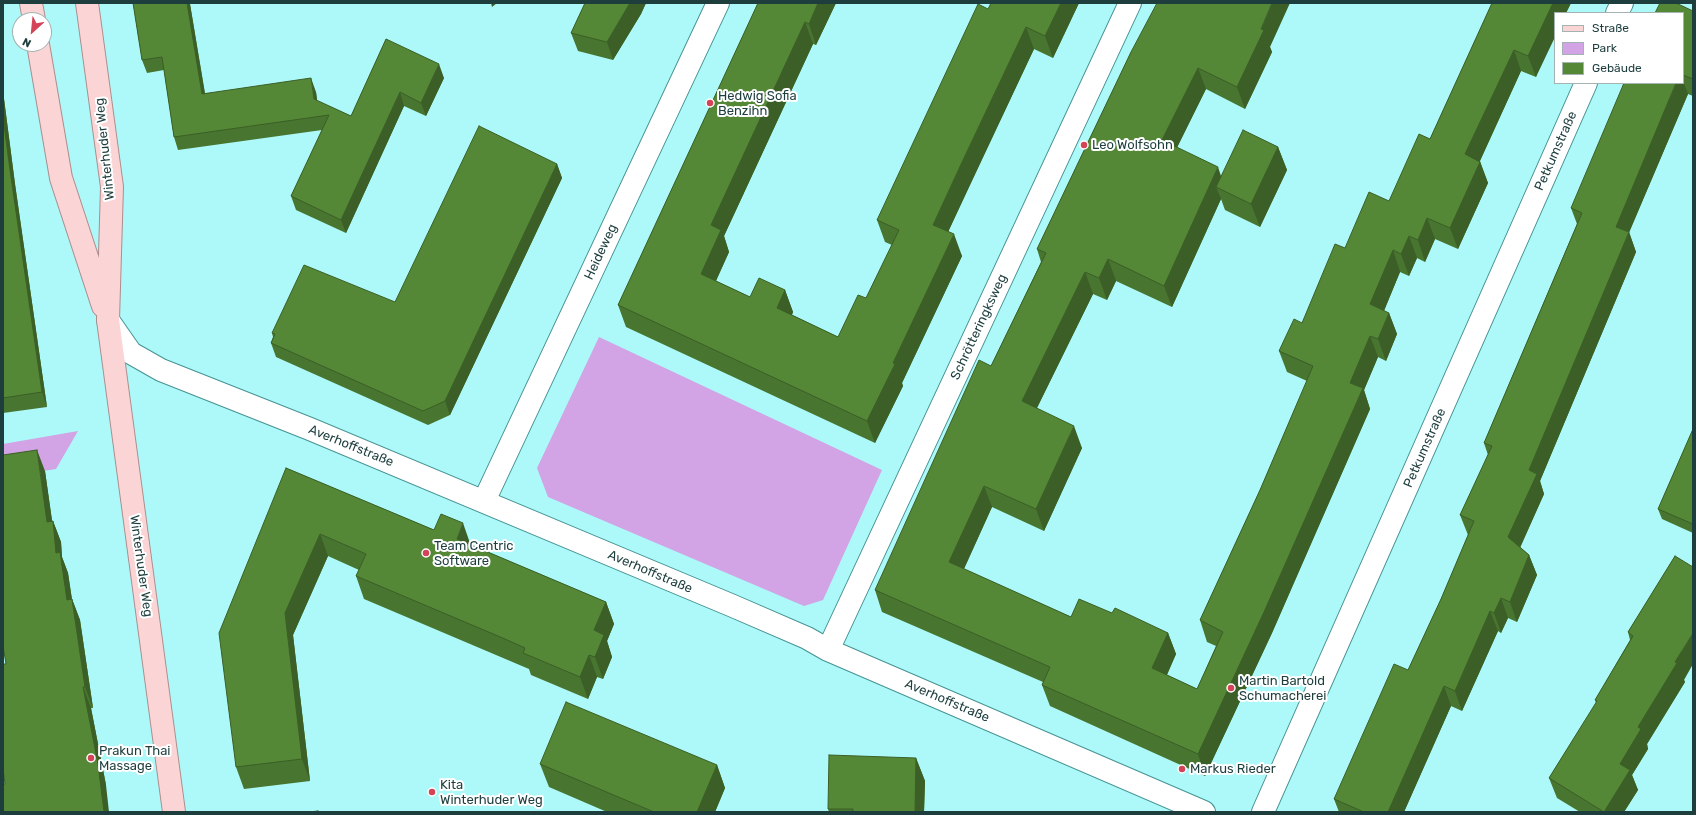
<!DOCTYPE html>
<html>
<head>
<meta charset="utf-8">
<style>
  body { margin:0 }
  #map { position:relative; width:1696px; height:815px; overflow:hidden; background:#adf9f9; font-family:Rubik,sans-serif }
  canvas { display:block }
  .frame { position:absolute; inset:0; border:4px solid #1e3e3e; pointer-events:none }
  .legend { position:absolute; left:1554px; top:12px; width:130px; height:72px; box-sizing:border-box; background:#fff; border:1px solid #a5b2b2; margin:0; padding:5px 7px; list-style:none; font-size:12px; color:#1e3e3e }
  .legend li { display:flex; align-items:center; gap:8px; height:20px }
  .legend b { width:20px; border:1px solid #a5b2b2 }
  .north { position:absolute; left:12px; top:12px; width:40px; height:40px; box-sizing:border-box; background:#fff; border:1px solid #a5b2b2; border-radius:50%; rotate:207deg; font-size:11px; font-weight:700; line-height:16px; text-align:center; color:#1e3e3e }
  .north::after { content:''; display:block; margin:auto; width:14px; height:18px; background:#d44459; clip-path:polygon(50% 0,100% 100%,50% 72%,0 100%) }
</style>
</head>
<body>
<div id="map">
<canvas width="1696" height="815"></canvas>
<div class="frame"></div>
<ul class="legend">
<li><b style="height:5px;background:#fbd4d5"></b>Straße</li>
<li><b style="height:11px;background:#d2a3e5"></b>Park</li>
<li><b style="height:11px;background:#548837"></b>Gebäude</li>
</ul>
<div class="north">N</div>
</div>
<script>
const g = document.querySelector('canvas').getContext('2d');
g.lineJoin = 'round';
function fillPath(path, color) { g.fillStyle = color; g.fill(path, 'evenodd'); }
const toPath = rows => new Path2D(rows.map(r => 'M' + r).join(''));
function strokePath(path, color, width, dash) { g.strokeStyle = color; g.lineWidth = width; g.lineCap = dash ? 'butt' : 'round'; g.setLineDash(dash || []); g.stroke(path); }
function write(font, color, halo, rows, align = 'center') {
  g.font = font + ' Rubik,sans-serif'; g.lineWidth = 4; g.setLineDash([]); g.textBaseline = 'middle'; g.strokeStyle = halo; g.fillStyle = color; for (const [text, x, y, turn = 0] of rows) {
    g.save(); g.translate(x, y); g.rotate((+turn || 0) * Math.PI / 180); g.textAlign = isNaN(turn) ? turn : align; if (halo) g.strokeText(text, 0, 0); g.fillText(text, 0, 0); g.restore();
  }
}
fillPath(toPath([
  [599,337,882,470,823,600,804,606,548,497,537,468],
  [78,431,56,469,3,477,3,444]
]), '#d2a3e5');
const street = toPath([
  [1617,13,1622,3],
  [108,320,131,353,161,370,310,429,733,606,807,638,828,650,1204,812],
  [484,501,718,3],
  [828,650,1130,3],
  [1263,812,1586,83]
]);
const primary = toPath([
  [31,3,34,20],
  [87,3,112,187,108,320,174,812],
  [38,44,61,178,103,306]
]);
strokePath(street, '#479293', 24);
strokePath(primary, '#ac8d8e', 24);
strokePath(street, '#fff', 22);
strokePath(primary, '#fbd4d5', 22);
fillPath(toPath([
  [133,3,194,3,190,4,205,93,316,92,317,101,351,116,386,39,444,78,426,116,404,106,346,233,296,210,291,196,322,130,178,150,174,137,164,70,147,73,142,60],
  [585,3,646,3,641,14,613,60,578,51,571,33],
  [758,3,836,3,816,45,813,44,724,236,729,252,716,281,750,297,785,290,793,312,792,315,838,337,866,298,892,245,885,242,877,220,988,9,1079,3,1053,58,1034,49,971,182,948,232,962,256,902,383,903,386,875,443,626,327,618,305],
  [1492,3,1571,3,1566,13,1555,13,1536,77,1521,71,1480,161,1488,183,1458,249,1435,239,1425,262,1417,258,1409,276,1400,272,1384,311,1389,313,1397,334,1386,361,1378,357,1364,390,1370,409,1272,633,1205,776,1050,706,1042,685,1043,682,882,612,875,590,991,366,1041,262,1037,249,1131,52,1270,47,1272,52,1245,109,1206,89,1177,147,1221,177,1278,147,1287,170,1260,227,1225,210,1221,199,1172,307,1116,281,1107,300,1093,294,1037,408,1082,448,1044,531,992,507,964,569,1071,617,1112,613,1168,633,1176,654,1167,675,1197,689,1216,646,1207,642,1200,620,1260,490,1307,381,1287,372,1279,351,1302,323,1345,248,1389,201,1430,139],
  [1693,11,1693,96,1688,94,1629,232,1636,252,1540,481,1544,494,1520,547,1529,555,1537,575,1517,622,1508,618,1501,633,1498,631,1462,711,1451,706,1404,812,1339,812,1334,799,1408,670,1441,599,1468,535,1460,515,1488,455,1484,443,1577,224,1571,208,1683,83,1683,13],
  [3,91,15,184,47,407,3,413],
  [557,164,562,178,450,415,428,425,276,357,271,343,273,337,272,333,395,302],
  [1693,429,1693,533,1662,519,1658,509],
  [286,468,434,530,471,545,606,602,614,624,607,641,612,657,603,679,597,677,588,699,531,675,529,669,364,599,356,576,359,570,328,556,293,635,310,781,244,789,236,767],
  [45,471,52,521,53,521,61,542,62,557,68,573,72,599,80,620,93,708,91,708,106,785,5,784,6,664],
  [1675,556,1684,680,1685,682,1647,744,1648,749,1632,775,1638,790,1624,812,1580,812,1557,798,1549,778,1596,703,1595,700,1630,640,1628,632],
  [916,758,925,781,924,812,829,812,828,809],
  [540,764,717,765,725,788,715,812,607,812,549,787]
]), '#48752f');
fillPath(toPath([
  [187,3,190,3,190,4,207,107,202,94],
  [491,3,497,3,492,7],
  [630,3,646,3,641,14,613,60,607,42],
  [818,3,836,3,816,45,809,24],
  [1061,3,1079,3,1053,58,1045,36],
  [1272,3,1290,3,1270,47,1272,52,1245,109,1237,87,1261,29],
  [1553,3,1571,3,1566,13,1555,13,1555,37,1536,77,1528,56],
  [805,22,813,44,724,236,729,252,709,296,701,274,711,225],
  [1026,27,1034,49,941,247,933,225],
  [1514,50,1521,71,1473,176,1465,154],
  [439,64,444,78,426,116,421,103],
  [1198,68,1206,89,1170,162,1162,140],
  [311,78,316,92,319,113,314,99],
  [1683,81,1688,94,1623,247,1616,227,1676,83,1683,83],
  [3,91,15,184,47,407,42,392,10,170,3,117],
  [400,92,404,106,346,233,341,220],
  [1278,147,1287,170,1260,227,1251,204],
  [1480,162,1488,183,1458,249,1450,228],
  [557,164,562,178,450,415,445,401],
  [1218,167,1225,188,1216,187,1221,199,1172,307,1164,286],
  [1427,218,1435,239,1425,262,1418,240],
  [1629,232,1636,252,1540,481,1544,494,1516,557,1508,537,1529,470],
  [954,234,962,256,902,383,903,386,875,443,867,421,893,363],
  [1409,236,1417,258,1409,276,1401,254],
  [1393,250,1400,272,1378,325,1370,304],
  [1108,259,1116,281,1107,300,1099,278],
  [1085,272,1093,294,1030,422,1022,401],
  [785,290,793,312,785,330,777,308],
  [1389,313,1397,334,1386,361,1378,339],
  [1370,336,1378,357,1364,390,1370,409,1272,633,1205,776,1198,754,1350,383],
  [1074,426,1082,448,1044,531,1036,509],
  [37,450,45,471,55,541,53,521,61,542,62,557,68,573,75,621,67,600,47,522],
  [984,486,992,507,957,584,949,562],
  [463,523,471,546,457,539],
  [320,534,328,556,293,635,310,781,302,759,285,613],
  [1529,555,1537,575,1517,622,1510,602],
  [1501,598,1508,618,1501,633,1494,613],
  [72,599,80,620,93,708,85,687],
  [606,602,614,624,607,641,612,657,603,679,595,657,594,630],
  [1490,611,1498,631,1462,711,1455,691],
  [1168,633,1176,654,1160,690,1152,668],
  [1693,633,1693,664,1684,680,1685,682,1647,744,1648,749,1632,775,1638,790,1624,812,1605,812,1620,764,1638,727,1675,662],
  [589,655,597,677,588,699,580,677],
  [1444,686,1451,706,1404,812,1388,812],
  [83,687,91,708,106,785,109,812,104,812],
  [916,758,925,781,924,812,915,812],
  [717,765,725,788,715,812,697,812]
]), '#3b5f26');
const building = toPath([
  [133,3,187,3,202,94,311,78,314,99,351,116,386,39,439,64,421,103,400,92,341,220,291,196,329,115,174,137,162,57,142,60,133,3],
  [585,3,630,3,607,42,571,33,585,3],
  [758,3,818,3,809,24,805,22,711,225,721,230,701,274,750,297,759,278,785,290,777,308,838,337,858,295,866,298,899,230,877,220,978,4,988,9,991,3,1061,3,1045,36,1026,27,963,160,933,225,954,234,893,363,895,364,867,421,618,305,758,3],
  [1157,3,1272,3,1261,29,1264,30,1237,87,1198,68,1162,140,1218,167,1164,286,1108,259,1099,278,1085,272,1022,401,1074,426,1036,509,984,486,949,562,1071,617,1079,599,1112,613,1115,608,1168,633,1152,668,1197,689,1223,632,1200,620,1260,490,1313,366,1279,351,1294,319,1302,323,1335,244,1345,248,1369,192,1389,201,1419,134,1430,139,1492,3,1553,3,1528,56,1514,50,1465,154,1480,162,1450,228,1427,218,1418,240,1409,236,1401,254,1393,250,1370,304,1389,313,1378,339,1370,336,1350,383,1363,388,1264,612,1198,754,1042,685,1050,667,875,590,979,360,991,366,1046,253,1037,249,1131,52,1157,3],
  [1660,3,1676,3,1693,11,1693,79,1683,75,1683,13,1655,13,1660,3],
  [1624,83,1676,83,1616,227,1629,232,1529,470,1537,474,1508,537,1529,555,1510,602,1501,598,1494,613,1490,611,1455,691,1444,686,1388,812,1364,812,1334,799,1394,664,1408,670,1441,599,1474,521,1460,515,1492,446,1484,443,1582,213,1571,208,1624,83],
  [3,117,10,170,42,392,3,398,3,117],
  [479,126,557,164,445,401,423,411,271,343,275,334,272,333,304,265,395,302,479,126],
  [1243,130,1278,147,1251,204,1216,187,1243,130],
  [1693,429,1693,524,1658,509,1693,429],
  [37,450,47,522,53,521,56,553,60,552,67,600,72,599,85,687,83,687,98,764,104,812,3,812,3,784,5,784,3,769,3,664,6,664,3,646,3,455,37,450],
  [286,468,434,530,441,514,463,523,457,539,606,602,594,630,604,635,595,657,589,655,580,677,523,653,525,648,505,639,356,576,366,554,320,534,285,613,302,759,236,767,219,633,286,468],
  [1675,556,1693,567,1693,633,1675,662,1677,663,1638,727,1641,729,1620,764,1630,770,1604,812,1549,778,1597,701,1595,700,1633,636,1628,632,1675,556],
  [566,702,717,765,697,812,654,812,540,764,566,702],
  [829,755,916,758,915,812,853,812,853,809,828,809,829,755],
  [318,811,318,812,309,812,318,811]
]);
fillPath(building, '#548837');
strokePath(building, '#3b5f26', 1);
for (const [x, y, r, color] of [
  [710,103,4,"#d44459"],
  [1084,145,4,"#d44459"],
  [426,553,4,"#d44459"],
  [1231,688,4,"#d44459"],
  [91,758,4,"#d44459"],
  [1182,769,4,"#d44459"],
  [432,792,4,"#d44459"]
]) { const dot = new Path2D(); dot.arc(x, y, r, 0, 2 * Math.PI); g.fillStyle = color; g.fill(dot); strokePath(dot, '#fff', 1.5); }
write('13px', '#1e3e3e', '#fff', [
  ["Hedwig Sofia",718,96],
  ["Benzihn",718,111],
  ["Leo Wolfsohn",1092,145],
  ["Team Centric",434,546],
  ["Software",434,561],
  ["Martin Bartold",1239,681],
  ["Schumacherei",1239,696],
  ["Prakun Thai",99,751],
  ["Massage",99,766],
  ["Markus Rieder",1190,769],
  ["Kita",440,785],
  ["Winterhuder Weg",440,800]
], 'left');
write('13px', '#1e3e3e', '#fff', [
  ["Winterhuder Weg",105,149,-96],
  ["Petkumstraße",1556,151,-66],
  ["Heideweg",601,252,-65],
  ["Schrötteringksweg",979,327,-65],
  ["Averhoffstraße",351,446,22],
  ["Petkumstraße",1425,448,-66],
  ["Winterhuder Weg",141,566,82],
  ["Averhoffstraße",650,572,23],
  ["Averhoffstraße",947,701,23]
]);
</script>
</body>
</html>
